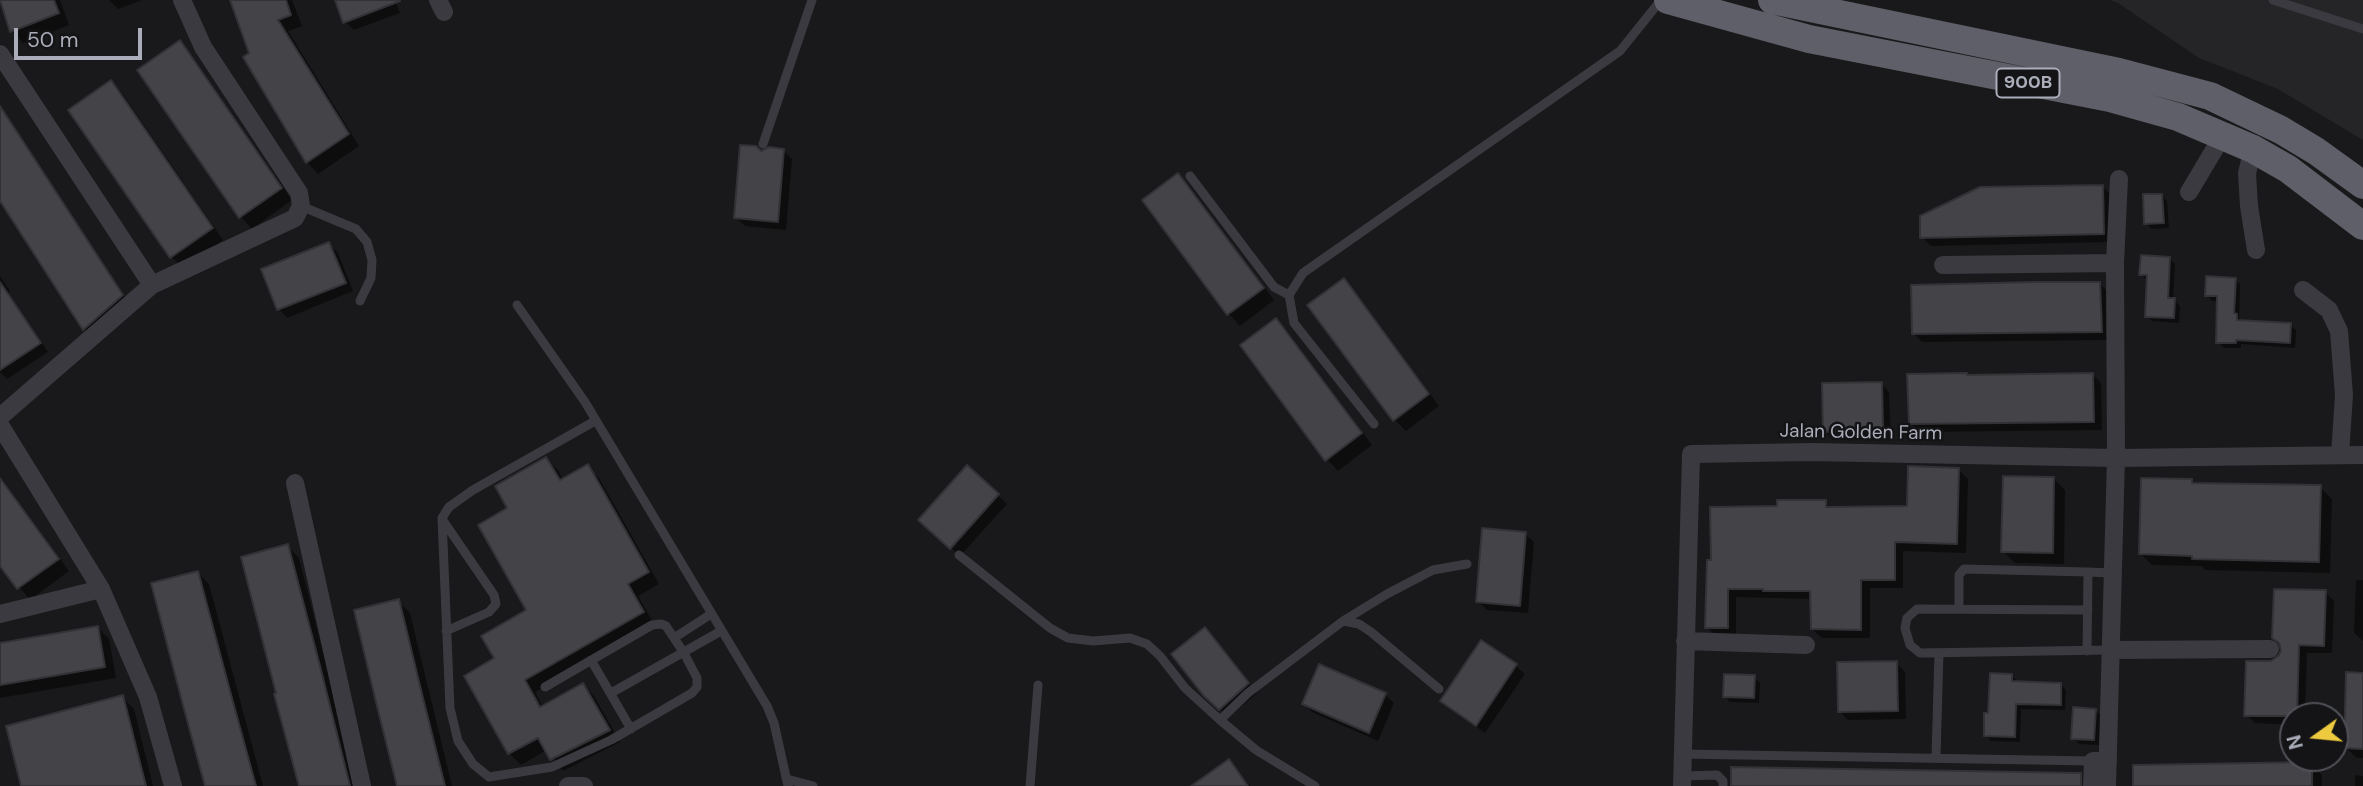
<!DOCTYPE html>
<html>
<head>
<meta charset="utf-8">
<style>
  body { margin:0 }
  #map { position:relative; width:2363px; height:786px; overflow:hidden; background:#19191b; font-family:"DM Sans",sans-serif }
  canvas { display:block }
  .north { position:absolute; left:2279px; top:702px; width:70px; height:70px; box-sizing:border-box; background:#141416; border:2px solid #505258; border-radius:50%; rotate:255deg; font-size:19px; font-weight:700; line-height:28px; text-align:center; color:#abaeba }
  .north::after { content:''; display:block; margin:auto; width:24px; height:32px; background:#eeca3e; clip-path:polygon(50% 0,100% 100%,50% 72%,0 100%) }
  .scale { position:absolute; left:14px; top:28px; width:128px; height:32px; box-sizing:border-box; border:4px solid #abaeba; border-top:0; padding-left:9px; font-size:21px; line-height:24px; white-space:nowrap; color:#abaeba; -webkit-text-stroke:5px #141416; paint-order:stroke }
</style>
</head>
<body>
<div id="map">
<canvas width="2363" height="786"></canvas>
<div class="north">N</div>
<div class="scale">50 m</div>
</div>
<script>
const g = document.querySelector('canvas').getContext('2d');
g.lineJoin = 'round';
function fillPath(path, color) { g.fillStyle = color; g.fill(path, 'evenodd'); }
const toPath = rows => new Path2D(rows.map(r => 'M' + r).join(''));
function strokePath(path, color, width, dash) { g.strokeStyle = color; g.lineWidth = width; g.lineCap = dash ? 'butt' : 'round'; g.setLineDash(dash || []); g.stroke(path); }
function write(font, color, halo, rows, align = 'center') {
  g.font = font + ' "DM Sans",sans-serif'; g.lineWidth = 5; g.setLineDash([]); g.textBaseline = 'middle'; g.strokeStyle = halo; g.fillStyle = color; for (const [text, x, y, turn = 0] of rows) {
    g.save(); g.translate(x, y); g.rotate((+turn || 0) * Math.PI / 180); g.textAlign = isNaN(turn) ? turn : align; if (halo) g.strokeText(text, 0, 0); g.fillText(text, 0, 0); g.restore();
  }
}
fillPath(toPath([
  [2110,0,2363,0,2363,140,2278,89,2199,58,2118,3]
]), '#252528');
fillPath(toPath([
  [1,0,60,0,69,25,23,43,12,31],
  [109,0,142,0,118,9],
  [232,0,292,0,302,26,288,31,359,146,318,174,307,162],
  [336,0,395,0,400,13,354,30,345,22],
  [180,43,191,54,292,200,252,229,241,217,140,71],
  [111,82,122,93,223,240,183,268,172,257],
  [0,105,130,305,93,337,84,329,0,199],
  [783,150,792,159,786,230,745,226,736,218,761,153],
  [1178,175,1190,187,1274,300,1240,326,1229,314,1144,200],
  [2102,186,2111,195,2112,242,1931,246,1922,237],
  [2162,195,2167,201,2169,228,2151,229,2146,223],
  [329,244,338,253,353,291,287,318,279,309],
  [2169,258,2175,264,2173,300,2180,306,2179,323,2152,321,2146,316,2147,280,2141,274],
  [0,276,10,291,8,293,48,352,7,379,0,372],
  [2235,279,2240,285,2239,318,2242,321,2290,325,2296,330,2295,348,2241,344,2241,348,2224,348,2218,342,2219,301,2212,301,2207,295],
  [1343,280,1355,292,1439,406,1406,431,1394,419],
  [2100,284,2108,292,2110,340,1922,342,1914,334],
  [1276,320,1288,332,1372,445,1338,471,1327,459],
  [2092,374,2101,383,2102,430,1919,432,1910,423],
  [1881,383,1889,392,1891,439,1833,440,1825,432],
  [546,459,558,470,563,480,588,467,599,478,659,584,638,596,654,624,535,692,543,707,583,685,594,696,620,742,563,771,547,750,521,765,509,753,496,659,528,611,509,509],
  [967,467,1007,504,960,556,929,528],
  [1959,470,1968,479,1966,553,1903,551,1903,588,1870,588,1870,638,1822,638,1812,629,1812,599,1736,597,1736,636,1716,636,1707,627,1708,562,1779,507,1825,502,1832,509,1909,507],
  [0,476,69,571,30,600,0,563],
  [2054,479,2065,490,2064,564,2015,563,2003,551],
  [2191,481,2195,485,2320,487,2332,499,2330,573,2205,570,2202,566,2152,565,2140,553],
  [1525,534,1534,542,1528,613,1487,610,1478,601],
  [287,546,299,558,357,786,301,786],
  [198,573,209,584,263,786,207,786],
  [2356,580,2363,580,2363,641,2354,633],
  [2325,592,2334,601,2332,653,2307,653,2305,716,2293,716,2293,725,2255,723,2246,715,2272,663,2281,656,2283,650],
  [398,601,410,613,452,786,399,786],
  [97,627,109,639,116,678,0,698,0,644],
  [1213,638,1257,693,1229,717,1214,704],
  [1481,642,1516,666,1525,674,1485,733,1451,709,1442,701],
  [1896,663,1905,672,1906,719,1848,720,1840,712],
  [1320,666,1385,695,1394,703,1378,741,1312,712,1304,704],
  [2363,674,2363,758,2357,758,2346,748],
  [2012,675,2017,683,2060,684,2066,690,2065,710,2021,709,2020,742,1991,741,1986,735,1990,715],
  [1754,677,1760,683,1759,703,1730,702,1725,696],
  [122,697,134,709,153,786,22,786],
  [2095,710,2101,716,2099,745,2079,744,2073,738],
  [1229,762,1250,786,1195,786],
  [2311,764,2322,775,2322,786,2135,786],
  [2355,775,2363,776,2363,786,2355,786]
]), '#0007');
const building = toPath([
  [0,0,54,0,59,13,10,32,0,0],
  [230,0,286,0,291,15,278,20,349,134,306,163,243,57,249,53,230,0],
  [335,0,399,0,400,1,343,23,335,0],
  [180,40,282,188,239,218,137,70,180,40],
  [111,80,213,228,170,258,68,110,111,80],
  [0,106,123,295,83,330,0,201,0,106],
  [740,145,756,146,761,151,769,147,784,149,778,222,734,218,740,145],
  [1178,173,1264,288,1227,315,1142,200,1178,173],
  [2103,185,2104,234,1920,238,1920,216,1980,187,2103,185],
  [2143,194,2162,194,2164,223,2144,224,2143,194],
  [329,242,346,283,277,310,261,269,329,242],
  [2141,255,2170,257,2168,298,2175,298,2174,318,2145,317,2147,275,2139,275,2141,255],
  [2206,276,2236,278,2234,313,2237,314,2237,320,2291,323,2290,343,2236,340,2236,343,2216,343,2217,296,2205,296,2206,276],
  [1344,278,1429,394,1393,421,1307,305,1344,278],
  [0,282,41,343,0,370,0,282],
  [2035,282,2100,282,2102,332,1912,334,1911,285,2035,282],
  [1276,318,1362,433,1325,461,1240,345,1276,318],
  [1967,373,1967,375,2093,373,2094,422,1909,424,1907,374,1967,373],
  [1882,382,1883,431,1823,432,1822,383,1882,382],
  [546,457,560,480,588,464,649,572,628,584,644,612,525,680,540,707,583,683,610,730,550,760,538,738,508,754,464,676,494,658,481,636,526,610,478,525,507,508,495,486,546,457],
  [967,465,999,494,950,549,918,520,967,465],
  [1908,466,1959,468,1957,544,1895,542,1895,580,1861,580,1861,630,1811,629,1810,591,1763,591,1763,589,1728,589,1728,628,1705,628,1707,560,1711,560,1710,507,1777,506,1777,500,1826,500,1826,507,1907,506,1908,466],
  [2003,476,2054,477,2053,553,2001,552,2003,476],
  [0,478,59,559,17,589,0,566,0,478],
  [2141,478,2192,479,2192,483,2321,485,2319,562,2192,559,2192,556,2139,554,2141,478],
  [1482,528,1526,532,1520,606,1476,602,1482,528],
  [288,544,320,666,350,786,299,786,274,694,276,693,241,557,288,544],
  [198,571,233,702,256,786,205,786,183,705,151,583,198,571],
  [2274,589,2326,590,2324,646,2299,645,2297,716,2244,716,2246,661,2271,661,2279,655,2281,650,2279,643,2272,638,2274,589],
  [399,599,421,690,445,786,397,786,377,706,354,610,399,599],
  [98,626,105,667,0,685,0,643,98,626],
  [1205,627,1249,683,1219,710,1203,695,1171,654,1205,627],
  [1481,640,1517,664,1476,726,1440,701,1481,640],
  [1897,661,1898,711,1838,712,1837,662,1897,661],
  [1319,664,1386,693,1369,733,1302,704,1319,664],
  [2346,672,2363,673,2363,749,2344,748,2346,672],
  [1990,673,2012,674,2012,681,2061,683,2061,705,2016,704,2015,737,1984,736,1984,713,1988,713,1990,673],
  [1724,674,1755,675,1754,698,1723,697,1724,674],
  [123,695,146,786,21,786,6,726,123,695],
  [2073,707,2096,709,2094,740,2071,739,2073,707],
  [1229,759,1248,786,1191,786,1229,759],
  [2312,762,2312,786,2133,786,2133,765,2312,762],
  [1731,767,2081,773,2081,786,1731,786,1731,767]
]);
fillPath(building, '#434348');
strokePath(building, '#333337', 2);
strokePath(toPath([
  [2273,0,2363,29],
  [763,144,812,0],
  [1190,176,1274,287,1289,295],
  [301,206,356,229,367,242,372,260,371,278,360,301],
  [517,305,585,402,767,706,774,723,788,786],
  [1374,424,1294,323,1289,295,1303,273,1620,51,1661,0],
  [442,519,494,595,496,604,489,612,446,631],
  [959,555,1050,628,1068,638,1093,641,1130,638,1147,644,1160,656,1185,688,1220,720,1256,750,1315,786],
  [2088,572,2112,573],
  [1959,609,1959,575,1964,569,2088,572,2087,651],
  [2088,610,1917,609,1907,618,1905,628,1910,645,1920,653,2110,650],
  [1343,621,1359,624,1371,632,1439,689],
  [674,638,711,614],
  [591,660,631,729],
  [545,687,652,625,661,624,666,626,684,653,697,678,697,687,692,693,611,740,552,767,489,777,473,764,458,741,450,708,442,518,449,507,473,490,595,421],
  [611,693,721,631],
  [1220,720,1248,693,1343,621,1387,594,1433,570,1467,564],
  [1682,754,2093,761],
  [1936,757,1939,653],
  [1682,776,1717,775,1723,781,1723,786],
  [787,779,813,786],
  [1030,786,1038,685]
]), '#3a3a40', 9);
strokePath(toPath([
  [438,0,444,12],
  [0,54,152,285],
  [2253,149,2247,173,2249,206,2256,250],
  [2189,192,2223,135],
  [1943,265,2115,263],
  [2303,290,2329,310,2339,331,2344,395,2340,455],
  [0,417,152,285,295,218,301,206,299,193,203,47,182,0],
  [0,425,101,589,148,697,173,786],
  [295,483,362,786],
  [0,614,101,589],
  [1685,641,1806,645],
  [2110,650,2270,649],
  [568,786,584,786],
  [1682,786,1691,454,1812,452,2116,458,2363,455],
  [2092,786,2093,761,2108,761],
  [2107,786,2116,458,2115,263,2119,179]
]), '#3a3a40', 18);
strokePath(toPath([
  [1668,0,1809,39,2110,98,2178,117,2253,149,2288,169,2363,226],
  [1772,0,2119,72,2210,96,2281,130,2316,151,2363,185]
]), '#5e5f68', 28);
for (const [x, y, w] of [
  [2028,83,63]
]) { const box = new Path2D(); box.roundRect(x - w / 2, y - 14.5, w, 29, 5); g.fillStyle = '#141416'; g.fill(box); strokePath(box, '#abaeba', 2); }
write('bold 18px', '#abaeba', null, [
  ["900B",2028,83]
]);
write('19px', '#abaeba', '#141416', [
  ["Jalan Golden Farm",1861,433,1]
]);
</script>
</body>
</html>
